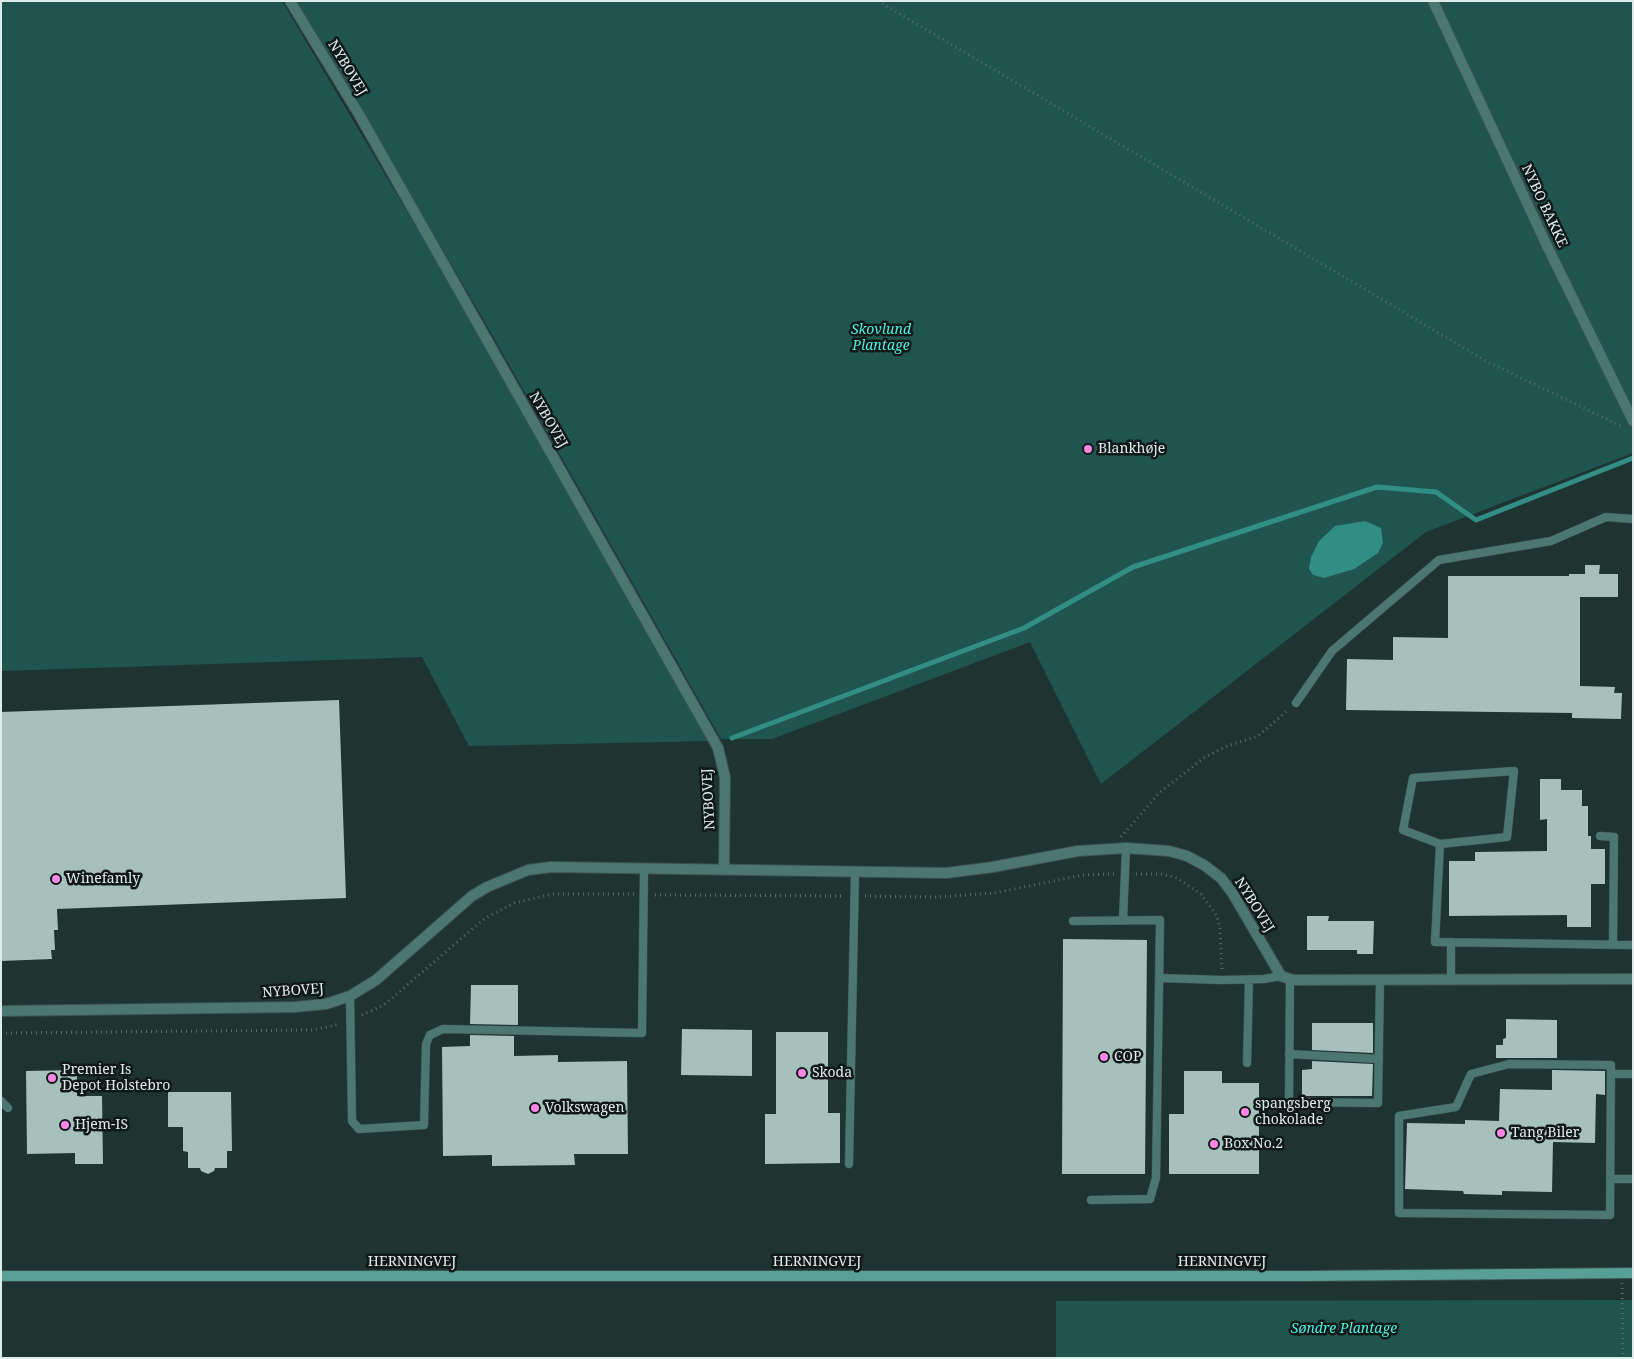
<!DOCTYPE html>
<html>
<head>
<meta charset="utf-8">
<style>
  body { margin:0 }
  #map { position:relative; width:1634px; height:1359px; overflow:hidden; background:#1e3431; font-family:"Noto Serif",serif }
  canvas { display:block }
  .frame { position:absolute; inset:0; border:2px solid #deebe9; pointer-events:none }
</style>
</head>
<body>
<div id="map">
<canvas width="1634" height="1359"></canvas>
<div class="frame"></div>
</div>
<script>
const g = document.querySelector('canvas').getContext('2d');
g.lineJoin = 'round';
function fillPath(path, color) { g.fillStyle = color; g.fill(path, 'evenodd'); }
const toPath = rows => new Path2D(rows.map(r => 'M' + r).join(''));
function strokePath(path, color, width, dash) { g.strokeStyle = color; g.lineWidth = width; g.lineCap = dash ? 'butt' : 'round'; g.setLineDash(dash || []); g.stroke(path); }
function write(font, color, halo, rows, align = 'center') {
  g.font = font + ' "Noto Serif",serif'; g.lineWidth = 5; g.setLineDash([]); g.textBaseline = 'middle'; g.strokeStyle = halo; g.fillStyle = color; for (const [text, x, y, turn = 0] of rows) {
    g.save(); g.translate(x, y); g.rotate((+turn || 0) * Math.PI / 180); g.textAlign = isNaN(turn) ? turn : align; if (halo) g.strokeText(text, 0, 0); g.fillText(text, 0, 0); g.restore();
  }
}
fillPath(toPath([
  [1,1,282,1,472,321,709,741,469,746,422,657,1,671],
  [297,1,1633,1,1633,453,1426,532,1101,784,1030,642,772,739,721,739,482,317],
  [1633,1300,1633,1358,1056,1358,1056,1301]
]), '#20554f');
fillPath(toPath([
  [1365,521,1381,528,1383,543,1378,553,1354,569,1324,578,1313,575,1309,569,1311,557,1319,541,1335,526]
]), '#328d82');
strokePath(toPath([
  [732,738,1024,628,1133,567,1377,487,1436,492,1476,520,1633,458]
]), '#328d82', 5);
fillPath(toPath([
  [1585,565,1600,565,1599,574,1618,574,1618,597,1580,597,1580,686,1615,687,1614,693,1622,693,1621,719,1572,718,1572,713,1346,710,1347,659,1393,660,1393,637,1448,638,1448,576,1569,576,1569,574,1585,574],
  [339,700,346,898,57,909,58,930,54,930,55,950,51,950,52,959,1,961,1,712],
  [1540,779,1561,779,1561,790,1582,790,1582,806,1588,806,1588,836,1591,836,1591,849,1605,849,1605,884,1591,884,1591,927,1567,927,1567,915,1449,916,1449,861,1475,861,1475,852,1547,851,1547,819,1540,820],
  [1307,916,1329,916,1328,921,1374,921,1373,954,1357,954,1357,950,1307,950],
  [1063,939,1147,940,1145,1174,1062,1174],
  [471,985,518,985,518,1025,470,1024],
  [1506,1019,1557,1020,1557,1058,1496,1058,1496,1045,1503,1045,1503,1039,1506,1038],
  [1312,1023,1373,1023,1373,1053,1312,1050],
  [682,1029,752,1030,752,1076,681,1075],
  [776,1032,828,1032,828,1113,840,1113,840,1163,765,1164,765,1114,776,1114],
  [470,1035,514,1036,514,1056,558,1055,558,1062,627,1061,628,1154,574,1154,575,1165,492,1166,492,1155,443,1156,442,1047,470,1046],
  [1312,1061,1373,1064,1372,1096,1302,1096,1302,1070,1312,1069],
  [77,1070,77,1096,102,1096,103,1164,75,1164,75,1153,27,1154,26,1071],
  [1552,1070,1605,1071,1605,1095,1596,1094,1595,1143,1553,1142,1552,1192,1502,1191,1502,1195,1464,1194,1463,1191,1405,1189,1407,1123,1465,1124,1465,1120,1499,1121,1500,1089,1552,1090],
  [1184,1071,1222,1071,1222,1083,1259,1083,1259,1174,1169,1174,1169,1114,1184,1114],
  [168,1092,231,1092,232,1151,227,1151,227,1168,215,1168,214,1171,208,1174,201,1171,200,1168,188,1168,188,1152,183,1151,183,1127,168,1127]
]), '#a6c0bb');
const lane = toPath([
  [1296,703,1332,651,1439,560,1551,541,1606,517,1633,519],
  [1514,771,1507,837,1440,844,1403,830,1413,778,1514,771],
  [1600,836,1614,837,1613,945],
  [1440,844,1435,942,1633,945],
  [1123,920,1126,848],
  [1073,921,1160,920,1156,1178,1150,1199,1091,1200],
  [1451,942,1451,979],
  [1160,978,1222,980,1264,979,1281,976],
  [1290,979,1289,1102,1378,1103,1380,980],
  [350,996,352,1121,359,1129,424,1125,426,1044,430,1035,443,1029,642,1033,644,869],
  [1289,1054,1379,1059],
  [1247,1063,1249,980],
  [1509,1064,1611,1065,1610,1215,1399,1213,1399,1116,1456,1107,1471,1074,1509,1064],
  [1611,1074,1633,1074],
  [1,1101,8,1108],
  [849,1164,855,872],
  [1610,1179,1633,1179]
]);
const street = toPath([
  [290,1,360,116,718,748,725,777,724,870],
  [1433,1,1548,248,1633,421],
  [1,1011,295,1007,326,1004,350,996,376,980,472,896,487,887,528,870,551,867,946,873,993,867,1078,851,1126,848,1169,851,1187,856,1204,865,1221,878,1233,894,1281,976,1293,980,1633,979]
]);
const secondary = toPath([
  [1,1276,1304,1276,1633,1273]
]);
strokePath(lane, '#3d514e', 9);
strokePath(street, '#3d514e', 12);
strokePath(secondary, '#3d514e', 12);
strokePath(toPath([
  [878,1,1486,361,1621,426],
  [1121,837,1159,793,1205,757,1227,746,1258,736,1288,710],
  [1136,874,1161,874,1177,878,1201,894,1217,916,1220,929,1222,969],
  [655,895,844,896],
  [865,896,935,897,994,893,1083,875,1114,874],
  [362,1015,384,1005,484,919,514,903,553,894,634,894],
  [1,1033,313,1030,340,1024],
  [1622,1283,1623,1358]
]), '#586b69', 3, [1, 4]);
strokePath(lane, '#4c7771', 8);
strokePath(street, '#4c7771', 10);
strokePath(secondary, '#58a096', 10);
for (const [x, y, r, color] of [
  [1088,449,5,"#fa87e6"],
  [56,879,5,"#fa87e6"],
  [1104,1057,5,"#fa87e6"],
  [802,1073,5,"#fa87e6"],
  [52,1078,5,"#fa87e6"],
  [535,1108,5,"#fa87e6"],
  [1245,1112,5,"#fa87e6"],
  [65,1125,5,"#fa87e6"],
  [1501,1133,5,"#fa87e6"],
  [1214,1144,5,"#fa87e6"]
]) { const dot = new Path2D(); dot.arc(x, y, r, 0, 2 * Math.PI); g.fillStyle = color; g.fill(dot); strokePath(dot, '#101918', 2); }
write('14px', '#deebe9', '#101918', [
  ["NYBOVEJ",347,68,59],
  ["NYBO BAKKE",1544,206,65],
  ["NYBOVEJ",548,420,60],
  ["NYBOVEJ",709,799,-93],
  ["NYBOVEJ",1254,905,58],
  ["NYBOVEJ",293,991,-4],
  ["HERNINGVEJ",412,1262],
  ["HERNINGVEJ",817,1262],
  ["HERNINGVEJ",1222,1262]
]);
write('italic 14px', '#4af3e0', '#101918', [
  ["Skovlund",881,330],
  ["Plantage",881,346],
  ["Søndre Plantage",1344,1329]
]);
write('14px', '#deebe9', '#101918', [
  ["Blankhøje",1098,449],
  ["Winefamly",66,879],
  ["COP",1114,1057],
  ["Premier Is",62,1070],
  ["Depot Holstebro",62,1086],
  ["Skoda",812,1073],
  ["spangsberg",1255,1104],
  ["chokolade",1255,1120],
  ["Volkswagen",545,1108],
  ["Hjem-IS",75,1125],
  ["Tang Biler",1511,1133],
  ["Box No.2",1224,1144]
], 'left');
</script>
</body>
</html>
